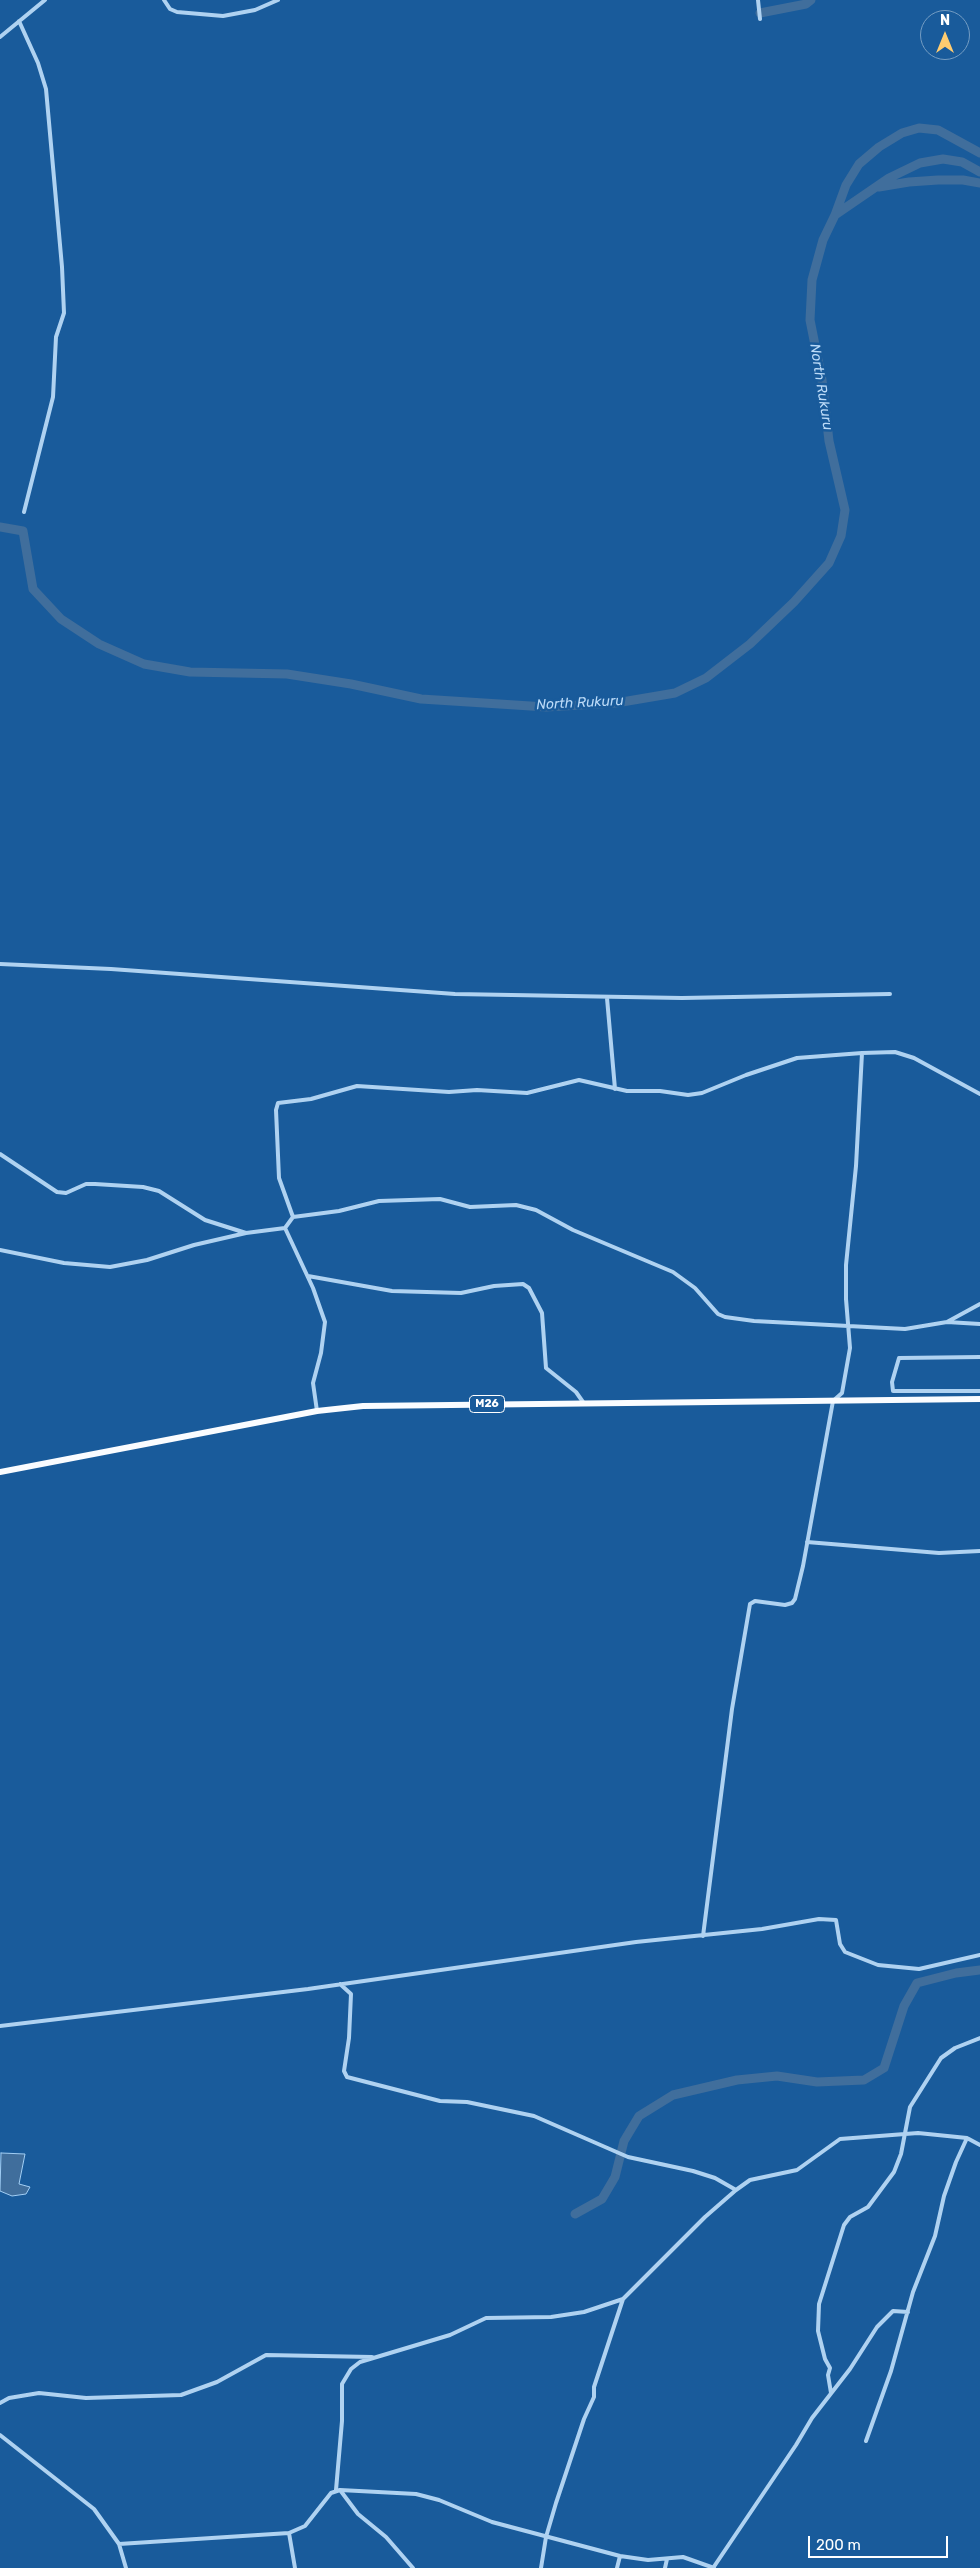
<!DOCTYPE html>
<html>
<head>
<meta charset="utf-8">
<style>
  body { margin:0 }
  #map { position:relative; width:980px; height:2568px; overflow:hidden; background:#195b9b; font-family:Rubik,sans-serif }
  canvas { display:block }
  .north { position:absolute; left:920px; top:10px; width:50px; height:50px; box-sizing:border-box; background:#195b9b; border:1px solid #759dc3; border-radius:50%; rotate:0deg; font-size:14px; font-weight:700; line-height:20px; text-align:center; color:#fff }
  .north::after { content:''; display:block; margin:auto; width:18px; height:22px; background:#ffcc70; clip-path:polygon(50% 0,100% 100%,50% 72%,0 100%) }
  .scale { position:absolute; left:808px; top:2536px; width:140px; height:22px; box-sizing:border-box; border:2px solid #fff; border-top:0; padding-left:6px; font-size:15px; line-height:18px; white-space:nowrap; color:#fff; -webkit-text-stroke:4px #195b9b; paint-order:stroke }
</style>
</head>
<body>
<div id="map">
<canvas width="980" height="2568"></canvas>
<div class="north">N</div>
<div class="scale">200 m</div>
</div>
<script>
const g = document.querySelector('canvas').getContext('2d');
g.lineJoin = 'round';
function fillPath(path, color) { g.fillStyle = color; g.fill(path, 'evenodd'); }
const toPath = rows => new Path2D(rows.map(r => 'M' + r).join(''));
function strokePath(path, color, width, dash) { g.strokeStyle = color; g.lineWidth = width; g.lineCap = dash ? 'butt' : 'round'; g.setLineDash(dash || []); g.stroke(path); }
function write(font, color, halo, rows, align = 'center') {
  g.font = font + ' Rubik,sans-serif'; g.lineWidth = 5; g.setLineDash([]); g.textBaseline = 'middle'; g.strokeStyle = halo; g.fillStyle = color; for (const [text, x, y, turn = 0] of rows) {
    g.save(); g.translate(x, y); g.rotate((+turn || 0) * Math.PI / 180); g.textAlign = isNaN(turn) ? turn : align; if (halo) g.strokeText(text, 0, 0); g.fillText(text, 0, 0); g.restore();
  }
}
const water = toPath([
  [1,2153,25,2154,19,2184,30,2187,26,2194,12,2196,0,2191,1,2153]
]);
fillPath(water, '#406e9c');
strokePath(water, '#a2cef4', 1);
strokePath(toPath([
  [760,13,806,4,811,0],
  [879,187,909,182,938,180,963,180,980,183],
  [835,215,846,185,859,164,879,147,902,133,919,128,938,130,980,153],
  [0,527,23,531,33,589,61,619,99,644,144,664,190,672,287,674,351,684,421,699,484,703,546,707,616,703,675,693,706,678,750,644,794,602,829,563,841,536,845,510,829,441,822,380,810,320,812,280,823,240,835,215,889,178,920,163,943,159,962,162,980,172],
  [575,2214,602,2199,615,2177,624,2141,639,2116,673,2095,737,2080,777,2076,817,2082,864,2080,884,2068,904,2006,917,1983,956,1973,980,1970]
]), '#406e9c', 9);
strokePath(toPath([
  [164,0,170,9,177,12,223,16,255,10,278,0],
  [758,0,760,19],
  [19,21,38,63,46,89,62,267,64,313,56,337,53,397,24,512],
  [0,37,45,0],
  [0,964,111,969,455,994,682,998,890,994],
  [607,998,615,1089],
  [862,1053,895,1052,914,1058,980,1094],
  [0,1154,57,1192,66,1193,86,1184,95,1184,143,1187,159,1191,205,1220,246,1233],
  [293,1217,279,1178,276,1110,278,1103,311,1099,357,1086,449,1092,477,1090,527,1093,579,1080,627,1091,660,1091,688,1095,702,1093,746,1075,797,1058,862,1053,856,1166,846,1265,846,1299,850,1348,842,1393,833,1401,803,1566,795,1599,792,1603,785,1605,755,1601,750,1604,732,1709,703,1936],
  [285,1228,293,1217,339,1211,379,1201,440,1199,470,1207,516,1205,536,1210,573,1230,673,1272,695,1288,718,1314,725,1317,754,1321,905,1329,947,1322,980,1304],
  [285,1228,313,1288,325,1322,321,1353,313,1383,317,1411],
  [0,1250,64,1263,110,1267,147,1260,194,1245,246,1233,285,1228],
  [308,1276,392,1291,461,1293,494,1286,523,1284,529,1288,542,1313,546,1368,576,1392,583,1402],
  [947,1322,980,1324],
  [980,1357,899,1358,892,1382,893,1391,980,1391],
  [807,1542,939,1553,980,1551],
  [340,1984,351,1994,349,2038,344,2071,347,2077,440,2101,467,2102,534,2116,628,2157,693,2171,715,2178,736,2190],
  [0,2026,308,1989,636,1942,762,1929,819,1919,836,1920,840,1944,845,1952,878,1965,919,1969,980,1955],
  [831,2393,828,2375,830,2368,825,2359,818,2331,819,2304,844,2225,850,2217,868,2207,894,2172,901,2154,910,2107,941,2058,955,2048,980,2038],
  [0,2403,9,2398,39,2393,86,2398,181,2395,217,2382,266,2355,372,2357],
  [0,2435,94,2509,119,2544,126,2568],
  [866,2441,891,2371,913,2292,935,2236,944,2196,956,2162,967,2138,980,2145],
  [336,2490,342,2421,342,2384,351,2369,360,2362,450,2335,486,2318,551,2317,584,2312,623,2299,705,2217,736,2190,750,2180,797,2170,840,2139,918,2133,967,2138],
  [340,2490,358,2514,386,2537,413,2568],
  [289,2533,295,2568],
  [119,2544,289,2533,305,2526,331,2493,340,2490,416,2494,439,2500,492,2522,620,2556,648,2560,683,2557,714,2568],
  [541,2568,546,2537,556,2503,584,2419,594,2397,594,2387,623,2299],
  [617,2568,620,2556],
  [665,2568,667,2559],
  [713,2568,796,2445,812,2418,850,2369,877,2327,893,2311,908,2312]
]), '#afd2f1', 4);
strokePath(toPath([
  [0,1472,317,1411,363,1406,980,1399]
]), '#fafcff', 6);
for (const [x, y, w] of [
  [487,1404,35]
]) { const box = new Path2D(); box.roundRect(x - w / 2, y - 8.5, w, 17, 4); g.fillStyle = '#195b9b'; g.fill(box); strokePath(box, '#fff', 1); }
write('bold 11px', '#fff', null, [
  ["M26",487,1404]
]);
write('italic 14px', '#bcdbf8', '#195b9b', [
  ["North Rukuru",821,387,81],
  ["North Rukuru",580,703,-3]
]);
</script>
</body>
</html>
